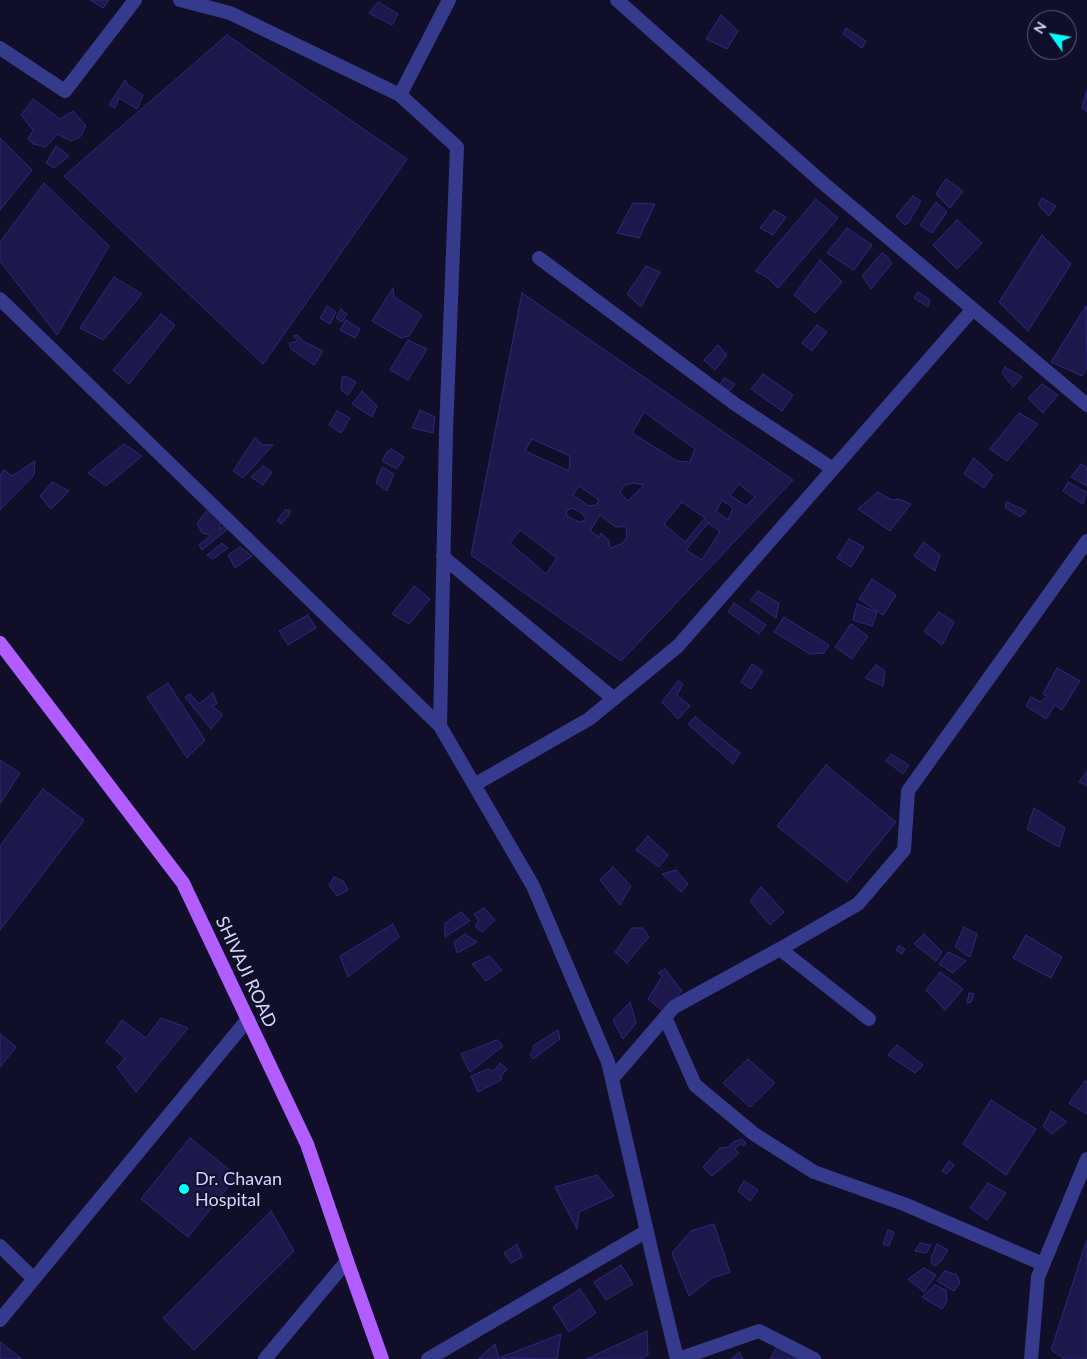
<!DOCTYPE html>
<html>
<head>
<meta charset="utf-8">
<style>
  body { margin:0 }
  #map { position:relative; width:1087px; height:1359px; overflow:hidden; background:#100e29; font-family:Lato,sans-serif }
  canvas { display:block }
  .north { position:absolute; left:1027px; top:10px; width:50px; height:50px; box-sizing:border-box; background:#100e29; border:1px solid #5f5e7f; border-radius:50%; rotate:302deg; font-size:14px; font-weight:700; line-height:20px; text-align:center; color:#d6d6ff }
  .north::after { content:''; display:block; margin:auto; width:18px; height:22px; background:#02ffff; clip-path:polygon(50% 0,100% 100%,50% 72%,0 100%) }
</style>
</head>
<body>
<div id="map">
<canvas width="1087" height="1359"></canvas>
<div class="north">N</div>
</div>
<script>
const g = document.querySelector('canvas').getContext('2d');
g.lineJoin = 'round';
function fillPath(path, color) { g.fillStyle = color; g.fill(path, 'evenodd'); }
const toPath = rows => new Path2D(rows.map(r => 'M' + r).join(''));
function strokePath(path, color, width, dash) { g.strokeStyle = color; g.lineWidth = width; g.lineCap = dash ? 'butt' : 'round'; g.setLineDash(dash || []); g.stroke(path); }
function write(font, color, halo, rows, align = 'center') {
  g.font = font + ' Lato,sans-serif'; g.lineWidth = 4; g.setLineDash([]); g.textBaseline = 'middle'; g.strokeStyle = halo; g.fillStyle = color; for (const [text, x, y, turn = 0] of rows) {
    g.save(); g.translate(x, y); g.rotate((+turn || 0) * Math.PI / 180); g.textAlign = isNaN(turn) ? turn : align; if (halo) g.strokeText(text, 0, 0); g.fillText(text, 0, 0); g.restore();
  }
}
const building = toPath([
  [90,0,109,0,103,8,90,0],
  [378,2,398,14,392,25,369,13,378,2],
  [721,15,738,31,727,49,706,39,721,15],
  [846,28,866,41,862,48,843,34,846,28],
  [227,35,407,159,263,364,64,176,227,35],
  [125,80,128,85,143,95,137,109,119,98,115,108,109,105,125,80],
  [1087,90,1087,112,1082,108,1087,90],
  [33,99,60,119,73,111,86,126,80,137,71,141,57,134,46,147,33,144,28,139,33,130,21,115,33,99],
  [0,138,32,170,0,210,0,138],
  [56,146,69,156,54,168,46,163,56,146],
  [946,179,963,191,950,208,936,194,946,179],
  [44,183,109,246,57,335,0,261,0,242,44,183],
  [913,196,921,201,909,222,905,225,896,216,913,196],
  [1042,198,1056,206,1049,216,1038,205,1042,198],
  [816,199,838,218,778,288,768,278,755,271,816,199],
  [936,202,947,212,932,233,920,225,936,202],
  [633,203,655,204,639,238,617,233,633,203],
  [774,210,786,217,773,235,760,228,774,210],
  [957,220,982,243,957,269,933,245,957,220],
  [847,228,872,245,854,270,827,253,847,228],
  [1042,235,1071,264,1028,331,999,302,1042,235],
  [882,253,887,256,892,263,871,289,862,276,882,253],
  [820,260,842,282,815,313,794,295,820,260],
  [646,266,660,272,641,307,627,294,646,266],
  [114,277,142,294,103,340,80,328,114,277],
  [393,288,394,297,422,315,409,336,401,338,372,321,393,288],
  [918,292,930,300,928,307,914,298,918,292],
  [522,293,793,480,621,661,471,555,522,293],
  [327,306,336,312,330,324,320,318,327,306],
  [1086,306,1087,367,1082,376,1051,362,1086,306],
  [341,309,347,314,342,322,336,318,341,309],
  [161,314,175,325,129,384,113,370,161,314],
  [346,320,360,329,355,338,340,330,346,320],
  [817,325,827,332,812,351,802,343,817,325],
  [297,335,303,341,323,351,314,365,291,349,289,343,295,342,298,340,293,336,297,335],
  [408,340,427,349,408,380,390,370,408,340],
  [718,345,727,355,715,370,704,360,718,345],
  [1005,367,1022,377,1013,387,1002,373,1005,367],
  [763,374,793,395,782,411,751,389,763,374],
  [342,377,347,377,356,382,348,395,341,390,342,377],
  [724,378,735,384,730,391,719,386,724,378],
  [1042,384,1058,395,1043,413,1028,398,1042,384],
  [362,391,377,406,372,417,352,404,362,391],
  [420,410,435,417,433,433,412,428,420,410],
  [337,411,350,418,341,433,329,425,337,411],
  [644,412,695,449,690,462,677,461,632,433,644,412],
  [1019,413,1038,424,1007,461,990,449,1019,413],
  [255,438,263,445,273,445,243,478,233,471,255,438],
  [532,439,570,456,569,471,525,451,532,439],
  [124,444,142,456,106,486,88,473,124,444],
  [391,449,404,457,397,469,382,461,387,452,391,449],
  [974,458,993,475,984,488,964,474,974,458],
  [35,461,34,475,0,510,0,475,4,470,12,476,35,461],
  [1081,464,1087,468,1087,486,1071,477,1081,464],
  [263,466,272,472,263,485,251,477,263,466],
  [382,467,394,474,387,491,376,483,382,467],
  [52,482,69,491,51,509,40,496,52,482],
  [1068,482,1086,492,1083,504,1063,491,1068,482],
  [633,483,644,485,628,501,620,493,625,485,633,483],
  [739,484,755,497,746,506,730,495,739,484],
  [579,486,599,500,596,505,589,506,573,495,579,486],
  [878,492,892,500,899,499,911,504,890,531,858,509,878,492],
  [722,500,733,508,728,520,716,511,722,500],
  [682,502,705,518,685,542,664,524,682,502],
  [1007,502,1026,511,1020,517,1005,507,1007,502],
  [573,508,583,514,586,520,579,522,567,516,566,511,573,508],
  [208,509,221,521,219,529,224,526,228,529,202,550,199,545,210,536,208,534,202,533,197,523,208,509],
  [285,510,290,510,289,515,281,524,277,521,285,510],
  [600,515,616,527,626,526,627,537,623,543,611,548,609,546,609,541,601,533,599,537,590,531,600,515],
  [708,523,720,531,702,560,686,550,708,523],
  [520,530,557,558,546,574,510,543,520,530],
  [849,539,864,547,851,567,837,558,849,539],
  [924,542,940,555,935,571,914,556,924,542],
  [222,543,228,548,213,559,207,555,222,543],
  [240,547,252,556,235,568,228,555,240,547],
  [872,579,896,595,883,615,859,599,872,579],
  [414,586,430,599,409,624,392,614,414,586],
  [758,591,779,603,776,618,751,600,758,591],
  [734,603,766,625,759,634,728,612,734,603],
  [857,604,877,612,872,626,853,620,857,604],
  [939,612,954,622,942,645,924,631,939,612],
  [308,615,316,628,288,645,279,631,308,615],
  [784,617,829,645,824,653,810,654,774,632,784,617],
  [851,624,868,636,852,659,835,647,851,624],
  [752,664,763,671,751,689,741,682,752,664],
  [876,665,885,671,883,686,865,678,876,665],
  [1057,668,1080,681,1062,710,1055,705,1046,719,1026,706,1031,697,1041,702,1047,696,1043,694,1057,668],
  [678,681,683,684,677,695,690,706,678,719,662,702,678,681],
  [168,683,205,740,187,758,147,697,168,683],
  [213,693,217,704,212,706,223,715,211,729,185,697,190,694,199,704,213,693],
  [695,717,740,753,733,764,688,724,695,717],
  [891,754,909,765,903,774,886,761,891,754],
  [0,760,20,773,0,804,0,760],
  [826,765,896,822,847,882,777,826,826,765],
  [1087,771,1087,786,1079,782,1087,771],
  [43,789,84,820,0,930,0,846,43,789],
  [1034,808,1065,828,1059,847,1027,829,1034,808],
  [648,836,668,855,659,867,636,850,648,836],
  [613,867,631,886,620,905,600,880,613,867],
  [676,870,688,884,681,892,662,874,676,870],
  [334,877,343,881,348,890,337,896,329,885,334,877],
  [761,887,784,912,770,925,750,901,761,887],
  [484,908,495,920,482,932,475,926,479,921,474,914,484,908],
  [461,912,470,921,445,937,445,923,461,912],
  [393,924,399,937,348,977,340,956,393,924],
  [964,927,977,934,970,957,955,947,964,927],
  [632,928,643,928,649,937,627,963,615,952,632,928],
  [465,934,477,942,457,953,454,942,465,934],
  [924,934,942,952,936,961,914,944,924,934],
  [1026,935,1062,957,1051,978,1013,958,1026,935],
  [899,946,905,949,902,954,896,950,899,946],
  [948,952,966,961,953,973,939,964,948,952],
  [489,956,502,970,486,981,472,964,489,956],
  [665,969,682,991,664,1012,648,999,662,976,658,973,665,969],
  [940,972,963,989,945,1010,926,990,940,972],
  [969,993,974,994,971,1002,967,1003,969,993],
  [630,1002,636,1023,623,1039,613,1020,630,1002],
  [161,1018,188,1028,136,1092,117,1067,125,1058,106,1042,122,1020,146,1038,161,1018],
  [558,1030,560,1039,533,1059,530,1055,534,1050,533,1046,558,1030],
  [0,1034,16,1047,0,1067,0,1034],
  [497,1040,503,1046,470,1072,461,1054,497,1040],
  [897,1045,923,1065,915,1073,888,1055,897,1045],
  [748,1059,775,1083,750,1107,723,1083,748,1059],
  [500,1063,507,1069,501,1076,501,1080,478,1092,471,1076,488,1069,494,1071,500,1063],
  [1085,1081,1087,1083,1087,1114,1069,1103,1085,1081],
  [991,1100,1036,1129,1006,1175,963,1144,991,1100],
  [1051,1111,1067,1122,1052,1134,1043,1126,1051,1111],
  [190,1138,237,1176,188,1237,141,1199,190,1138],
  [742,1139,746,1143,744,1146,741,1144,737,1146,735,1149,739,1153,712,1176,703,1167,720,1148,729,1147,733,1142,742,1139],
  [949,1161,954,1165,947,1174,942,1171,949,1161],
  [597,1175,614,1196,579,1212,577,1229,555,1187,597,1175],
  [744,1181,758,1190,750,1201,738,1191,744,1181],
  [988,1183,1006,1193,987,1220,970,1208,988,1183],
  [271,1211,294,1251,194,1350,163,1318,271,1211],
  [714,1224,730,1272,712,1278,689,1296,672,1253,691,1231,714,1224],
  [888,1230,894,1232,889,1246,883,1244,888,1230],
  [1087,1240,1087,1359,1065,1359,1051,1350,1087,1240],
  [920,1243,931,1245,926,1253,915,1251,920,1243],
  [517,1244,522,1257,511,1263,504,1253,517,1244],
  [937,1244,948,1250,942,1260,935,1266,932,1264,931,1258,937,1244],
  [621,1265,633,1284,606,1300,594,1282,621,1265],
  [924,1268,936,1275,924,1292,908,1279,924,1268],
  [945,1271,957,1275,960,1283,954,1291,937,1281,945,1271],
  [935,1285,946,1290,947,1301,942,1309,922,1297,935,1285],
  [580,1289,596,1313,569,1332,553,1307,580,1289],
  [647,1331,648,1355,640,1359,586,1359,647,1331],
  [561,1334,557,1359,499,1358,561,1334],
  [0,1342,22,1359,0,1359,0,1342],
  [780,1342,809,1359,770,1359,780,1342],
  [495,1344,499,1359,478,1359,495,1344],
  [739,1352,743,1359,731,1359,739,1352]
]);
fillPath(building, '#1d184b');
strokePath(building, '#302879', 1);
strokePath(toPath([
  [180,0,230,13,400,95,457,147,446,431,440,726],
  [617,0,823,183,1087,405],
  [0,48,65,91,135,0],
  [400,95,449,0],
  [539,258,735,404,833,469],
  [0,299,440,726,533,886,608,1062,659,1284,677,1359],
  [443,557,614,699],
  [474,785,589,719,678,646,973,309],
  [780,949,869,1019],
  [665,1017,695,1085,754,1134,814,1172,904,1204,1043,1264],
  [612,1079,674,1007,780,949,858,904,904,850,908,791,1087,541],
  [0,1246,34,1279],
  [0,1320,248,1019],
  [265,1359,347,1261],
  [428,1359,647,1231],
  [678,1359,759,1331,814,1359],
  [1031,1359,1038,1277,1087,1159]
]), '#353a8c', 14);
strokePath(toPath([
  [0,643,183,883,307,1144,347,1261,382,1359]
]), '#b25dff', 14);
for (const [x, y, r, color] of [
  [184,1189,6,"#02ffff"]
]) { const dot = new Path2D(); dot.arc(x, y, r, 0, 2 * Math.PI); g.fillStyle = color; g.fill(dot); strokePath(dot, '#100e29', 2); }
write('18px', '#d6d6ff', '#100e29', [
  ["SHIVAJI ROAD",246,972,65]
]);
write('18px', '#d6d6ff', '#100e29', [
  ["Dr. Chavan",195,1179],
  ["Hospital",195,1200]
], 'left');
</script>
</body>
</html>
